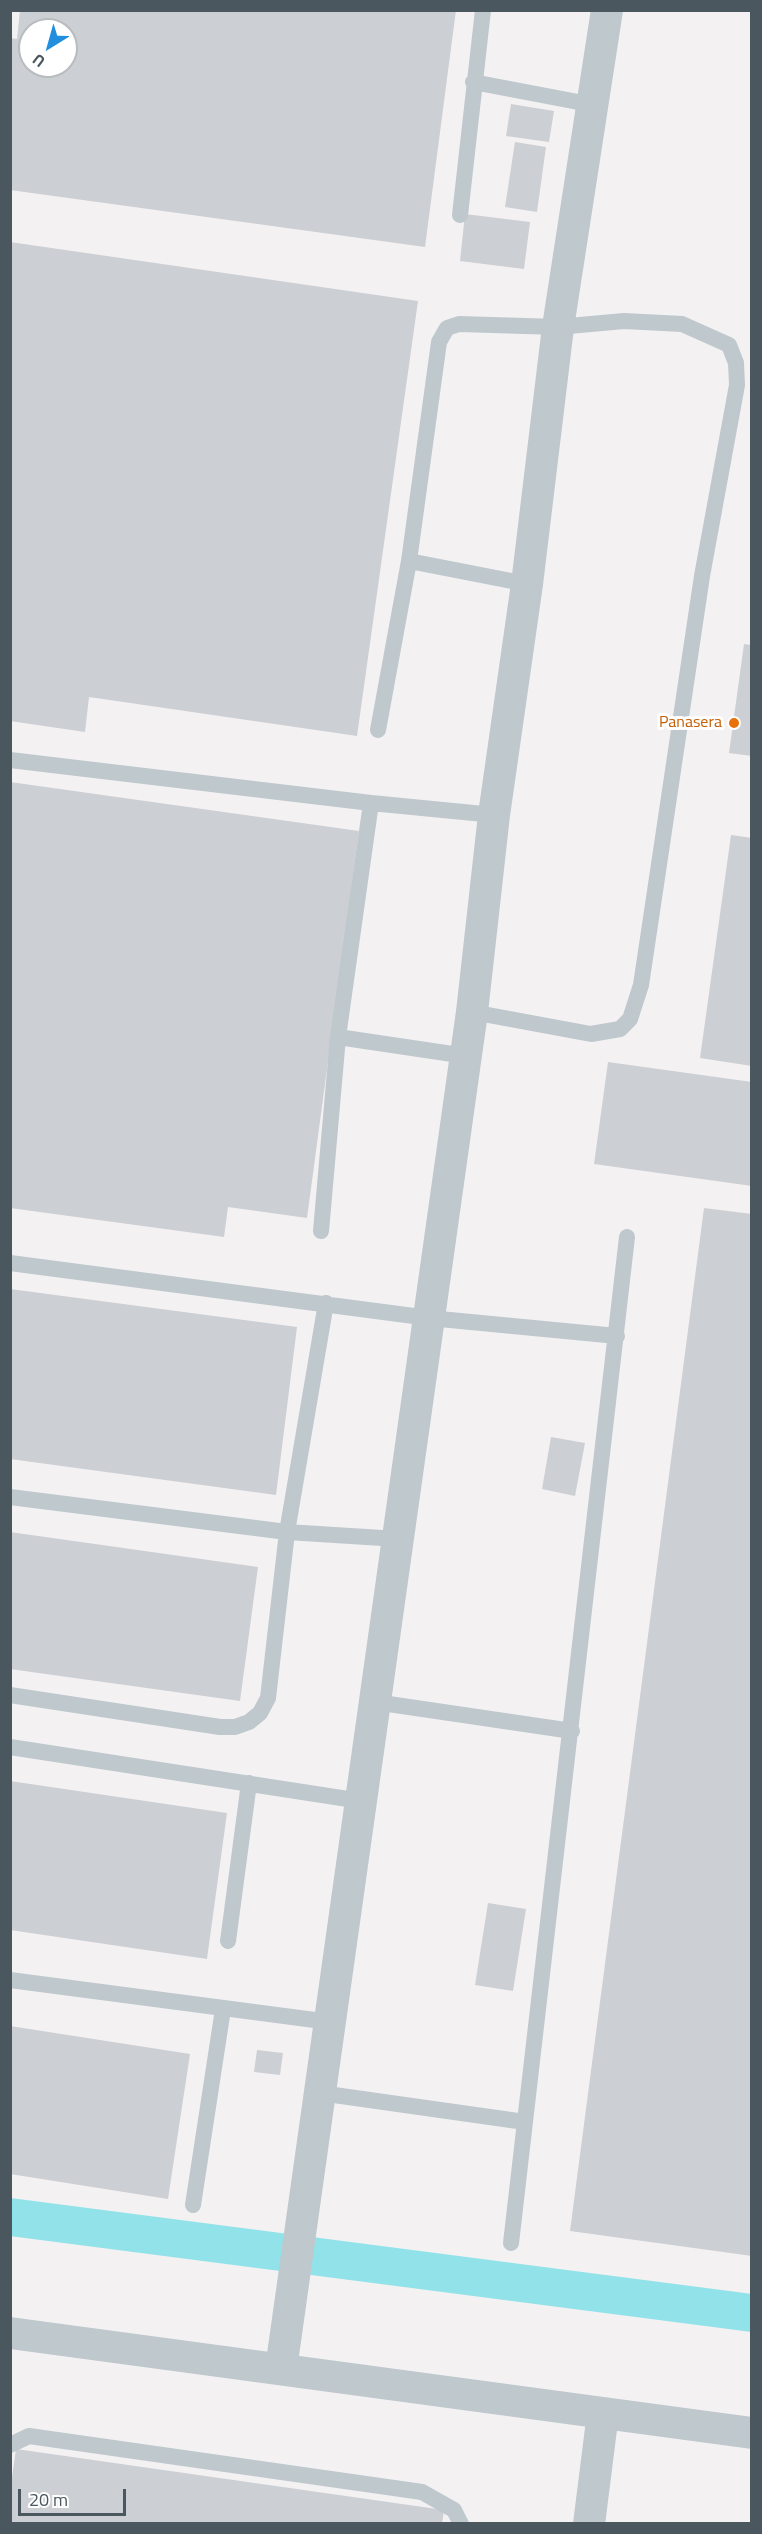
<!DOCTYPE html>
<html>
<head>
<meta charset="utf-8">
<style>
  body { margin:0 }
  #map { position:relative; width:762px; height:2534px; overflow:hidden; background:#f4f1f2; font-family:"Titillium Web",sans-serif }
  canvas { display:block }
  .frame { position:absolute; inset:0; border:12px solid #4a575e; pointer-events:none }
  .north { position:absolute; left:18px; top:18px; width:60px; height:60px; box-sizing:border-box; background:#fff; border:2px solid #b7bcbf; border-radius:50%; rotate:217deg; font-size:16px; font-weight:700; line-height:24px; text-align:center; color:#4a575e }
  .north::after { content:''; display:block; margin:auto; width:21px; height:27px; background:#218ede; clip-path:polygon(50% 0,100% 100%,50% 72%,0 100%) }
  .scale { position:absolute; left:18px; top:2489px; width:108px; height:27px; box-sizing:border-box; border:3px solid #4a575e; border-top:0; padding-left:8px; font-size:18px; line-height:21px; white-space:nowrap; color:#4a575e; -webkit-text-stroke:4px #fff; paint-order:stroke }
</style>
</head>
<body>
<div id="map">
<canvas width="762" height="2534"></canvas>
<div class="frame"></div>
<div class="north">U</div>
<div class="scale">20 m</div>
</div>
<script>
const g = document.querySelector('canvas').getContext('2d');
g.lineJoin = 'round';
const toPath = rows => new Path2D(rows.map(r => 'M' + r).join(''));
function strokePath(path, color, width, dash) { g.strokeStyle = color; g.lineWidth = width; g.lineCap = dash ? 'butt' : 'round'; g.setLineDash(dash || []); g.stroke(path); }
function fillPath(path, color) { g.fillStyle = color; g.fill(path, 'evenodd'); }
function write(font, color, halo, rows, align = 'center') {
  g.font = font + ' "Titillium Web",sans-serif'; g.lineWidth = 6; g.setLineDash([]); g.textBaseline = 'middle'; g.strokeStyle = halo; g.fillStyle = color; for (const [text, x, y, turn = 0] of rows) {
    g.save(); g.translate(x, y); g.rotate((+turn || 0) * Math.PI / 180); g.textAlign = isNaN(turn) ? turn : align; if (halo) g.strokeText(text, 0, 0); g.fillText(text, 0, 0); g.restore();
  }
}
strokePath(toPath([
  [10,2217,752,2313]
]), '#92e3e9', 38);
fillPath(toPath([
  [20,10,456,10,425,247,10,190,10,38,17,39],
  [30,30,66,30,66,66,30,66],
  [511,104,554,111,549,142,506,136],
  [515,142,546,147,537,212,505,207],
  [465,214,530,222,524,269,460,261],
  [10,242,418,301,357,736,89,697,85,732,10,721],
  [744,644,752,645,752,756,729,753],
  [10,782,359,831,307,1218,228,1207,224,1237,10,1208],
  [731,835,752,838,752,1066,700,1058],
  [608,1062,752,1082,752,1186,594,1164],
  [704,1208,752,1214,752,2256,570,2231],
  [10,1289,297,1327,276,1495,10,1459],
  [551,1437,585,1443,575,1496,542,1489],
  [10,1532,258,1567,240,1701,10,1669],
  [10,1781,227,1813,207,1959,10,1930],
  [488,1903,526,1909,513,1991,475,1985],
  [10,2026,190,2054,168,2199,10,2174],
  [257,2050,283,2053,280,2075,254,2072],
  [16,2449,444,2510,442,2524,10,2524,10,2492]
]), '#cccfd3');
strokePath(toPath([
  [473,82,594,105],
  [460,215,483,10],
  [409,561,527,584],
  [378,730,409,561,439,342,447,328,459,324,558,327,624,321,682,324,729,345,736,363,737,385,702,576,641,985,630,1019,620,1029,591,1034,472,1012],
  [10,760,371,803,494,815],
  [338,1037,466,1056],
  [321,1231,338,1037,371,803],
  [10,1263,429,1318,617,1336],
  [10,1497,287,1532,398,1539],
  [10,1695,220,1727,235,1727,249,1722,260,1713,268,1698,287,1532,326,1303],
  [375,1702,572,1731],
  [10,1747,361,1801],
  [228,1941,249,1783],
  [10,1980,330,2022],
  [320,2093,525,2122],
  [193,2205,223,2009],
  [511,2243,627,1237],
  [10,2445,29,2436,422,2492,454,2510,461,2524]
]), '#bec8cd', 16);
strokePath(toPath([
  [10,2333,752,2433],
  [281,2369,472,1012,494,815,527,584,558,327,607,10],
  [589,2524,603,2413]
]), '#bec8cd', 32);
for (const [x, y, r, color] of [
  [734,723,6,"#e8710a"]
]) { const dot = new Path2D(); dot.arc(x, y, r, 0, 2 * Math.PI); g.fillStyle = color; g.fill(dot); strokePath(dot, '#fff', 2); }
write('16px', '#c56008', '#fff', [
  ["Panasera",722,723]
], 'right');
</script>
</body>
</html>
